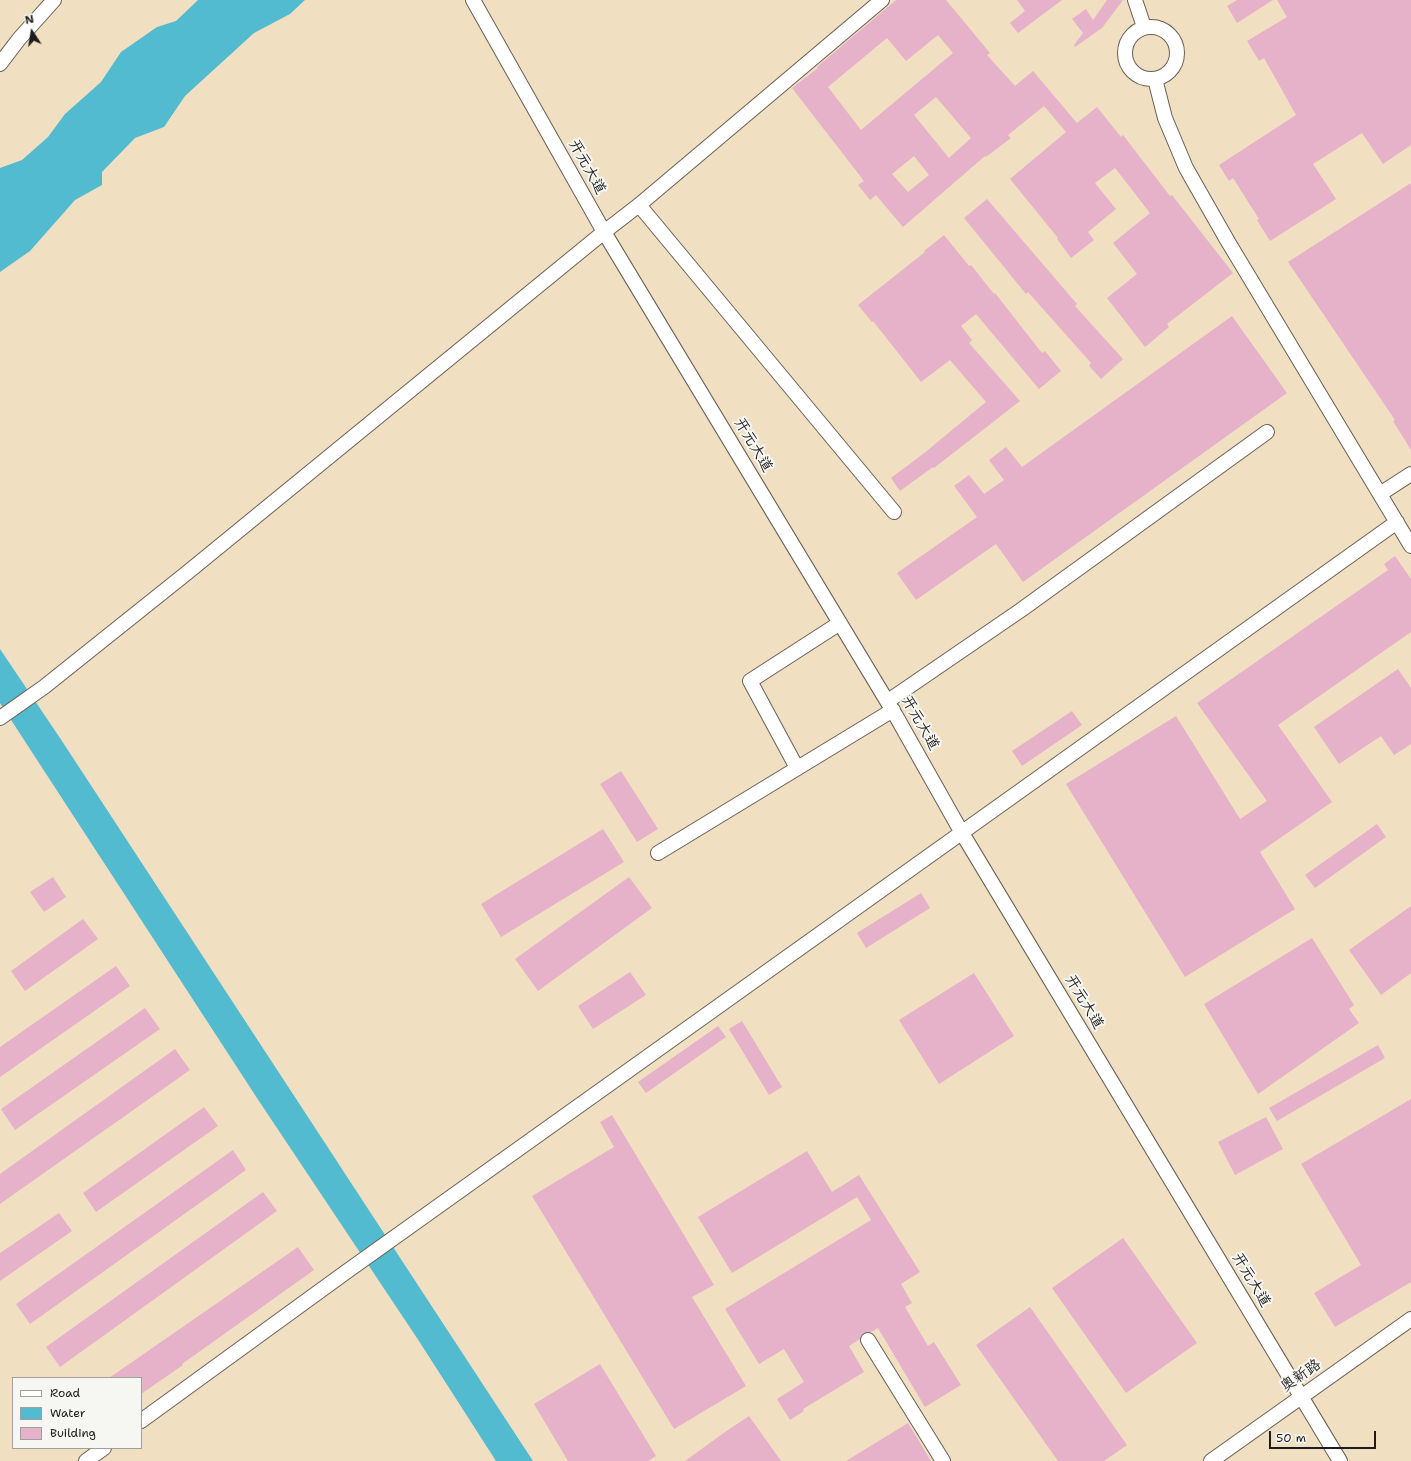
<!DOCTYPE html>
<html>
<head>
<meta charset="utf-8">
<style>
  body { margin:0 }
  #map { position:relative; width:1411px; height:1461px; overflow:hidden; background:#f1dfc1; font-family:"Shantell Sans",sans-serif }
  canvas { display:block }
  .legend { position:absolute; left:12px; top:1377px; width:130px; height:72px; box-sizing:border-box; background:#f6f6f2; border:1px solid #9f9f9c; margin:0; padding:5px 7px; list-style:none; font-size:12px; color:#1c1c1c }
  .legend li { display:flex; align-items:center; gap:8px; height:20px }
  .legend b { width:20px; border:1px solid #9f9f9c }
  .north { position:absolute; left:12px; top:12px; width:40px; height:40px; -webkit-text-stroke:3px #f6f6f2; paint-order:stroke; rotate:348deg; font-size:11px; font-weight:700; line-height:16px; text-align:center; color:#1c1c1c }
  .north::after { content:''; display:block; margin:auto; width:14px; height:18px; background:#1c1c1c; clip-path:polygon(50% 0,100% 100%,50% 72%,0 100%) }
  .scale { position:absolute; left:1269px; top:1431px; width:107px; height:18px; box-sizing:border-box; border:2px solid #1c1c1c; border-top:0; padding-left:5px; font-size:12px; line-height:14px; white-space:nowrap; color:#1c1c1c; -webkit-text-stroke:3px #f6f6f2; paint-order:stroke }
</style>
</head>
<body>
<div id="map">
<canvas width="1411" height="1461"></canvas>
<ul class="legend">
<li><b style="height:5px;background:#fff"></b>Road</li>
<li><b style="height:11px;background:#52bbd0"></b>Water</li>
<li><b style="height:11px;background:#e5b2ca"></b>Building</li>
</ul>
<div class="north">N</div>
<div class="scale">50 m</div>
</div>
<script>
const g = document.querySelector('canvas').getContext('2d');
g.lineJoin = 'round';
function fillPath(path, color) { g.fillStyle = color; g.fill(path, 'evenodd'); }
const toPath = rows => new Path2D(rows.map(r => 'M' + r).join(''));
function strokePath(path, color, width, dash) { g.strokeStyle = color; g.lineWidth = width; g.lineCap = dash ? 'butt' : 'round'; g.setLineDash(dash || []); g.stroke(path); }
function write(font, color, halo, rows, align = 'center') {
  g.font = font + ' "Shantell Sans","LXGW WenKai TC",sans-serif'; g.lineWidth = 4; g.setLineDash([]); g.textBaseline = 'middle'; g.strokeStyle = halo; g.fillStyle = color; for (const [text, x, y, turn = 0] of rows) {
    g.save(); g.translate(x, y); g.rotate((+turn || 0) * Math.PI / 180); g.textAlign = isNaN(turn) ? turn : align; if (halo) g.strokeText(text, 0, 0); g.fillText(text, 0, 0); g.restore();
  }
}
fillPath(toPath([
  [198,0,305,0,290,14,254,33,185,96,164,127,135,138,102,172,102,185,75,200,30,251,0,272,0,168,22,160,48,137,65,114,101,82,121,52,157,27,176,21],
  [0,649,60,738,533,1461,496,1461,417,1338,257,1098,0,703]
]), '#52bbd0');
fillPath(toPath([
  [896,0,946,0,990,53,987,55,1015,86,1033,71,1077,123,1097,107,1121,137,1123,135,1170,196,1172,195,1233,273,1167,324,1169,327,1145,347,1107,298,1137,274,1113,243,1150,213,1115,168,1095,183,1116,209,1088,232,1094,240,1071,258,1057,239,1058,238,1010,179,1066,132,1044,106,1008,135,1011,138,986,157,985,156,903,227,876,195,870,200,858,185,864,181,792,88,818,68,817,67],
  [938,35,953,53,861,130,828,87,887,38,906,61],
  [936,97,971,138,949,158,914,115],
  [914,156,929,175,908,192,892,174],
  [1017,0,1062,0,1018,33,1010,23,1025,11],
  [1107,0,1123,0,1102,28,1075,47,1074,45,1083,33,1072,19,1086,9,1093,20],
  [1237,0,1273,0,1237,23,1227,6],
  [1277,0,1411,0,1411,145,1383,164,1362,133,1313,164,1336,199,1270,241,1257,220,1259,219,1233,178,1229,181,1219,165,1296,115,1264,58,1259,61,1247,41,1287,17],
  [1411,183,1411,450,1393,421,1395,420,1288,262],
  [987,199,1077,304,1075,306,1123,359,1101,379,1089,366,1091,363,1028,292,1026,294,964,218],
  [944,235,969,266,971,265,994,294,995,293,1042,353,1045,351,1061,371,1039,389,976,314,961,326,972,340,969,343,1020,401,934,468,933,467,900,491,891,478,923,454,986,402,950,360,921,382,873,321,872,322,858,305,925,252,924,251],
  [1232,316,1287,393,1023,582,996,544,916,600,897,573,977,517,954,486,969,475,984,494,1004,480,989,460,1006,447,1022,467],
  [1395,556,1411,579,1411,632,1278,725,1332,802,1260,852,1295,909,1185,977,1066,784,1176,716,1240,819,1267,801,1197,703,1388,570,1384,564],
  [1398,669,1411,688,1411,744,1394,755,1381,736,1339,764,1314,727],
  [1072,711,1082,725,1022,766,1012,751],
  [621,771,658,829,637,842,600,784],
  [1377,824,1386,837,1315,888,1305,875],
  [603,829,624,862,501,937,481,904],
  [53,877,66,897,44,912,30,892],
  [629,877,652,908,538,991,515,959],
  [921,893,930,908,866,948,857,933],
  [1411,906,1411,973,1381,995,1349,950],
  [83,919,98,939,25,991,11,971],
  [1312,938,1354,1005,1349,1009,1359,1023,1258,1094,1204,1004],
  [116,966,130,986,0,1077,0,1047],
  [630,972,646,995,593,1029,578,1006],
  [974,973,1014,1036,939,1084,899,1020],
  [145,1008,160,1029,15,1130,1,1109],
  [742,1021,782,1087,769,1095,729,1029],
  [718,1026,726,1037,646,1093,638,1082],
  [1378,1045,1385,1058,1277,1121,1269,1108],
  [175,1049,190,1070,0,1204,0,1174],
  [1411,1099,1411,1282,1335,1327,1314,1293,1361,1265,1301,1164],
  [204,1107,218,1126,96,1212,83,1193],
  [612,1115,714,1285,692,1297,746,1386,674,1429,532,1196,614,1147,600,1122],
  [1266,1117,1283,1149,1235,1175,1218,1142],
  [233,1150,246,1170,30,1324,16,1304],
  [807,1151,832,1192,859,1175,920,1272,901,1284,912,1303,905,1307,928,1346,934,1342,961,1385,925,1407,878,1328,871,1332,864,1333,860,1339,849,1346,864,1372,803,1409,804,1411,790,1420,777,1399,804,1382,784,1349,759,1364,725,1309,871,1220,857,1197,732,1273,698,1217],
  [263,1192,277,1211,60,1367,46,1347],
  [59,1213,72,1231,0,1281,0,1253],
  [1123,1238,1197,1343,1126,1393,1052,1288],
  [298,1247,314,1270,182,1364,183,1365,141,1394,141,1378,109,1378],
  [1030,1307,1127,1445,1104,1461,1058,1461,976,1345],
  [600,1364,656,1456,648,1461,568,1461,534,1404],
  [749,1416,781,1461,685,1461,725,1432],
  [908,1423,931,1461,846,1461]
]), '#e5b2ca');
const minor = toPath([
  [473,0,604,232,896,716,962,833,1340,1461],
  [1135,0,1144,27],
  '1125 53a26 26 0 1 1 52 0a26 26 0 1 1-52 0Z',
  [0,64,19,39,54,0],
  [1155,79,1165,118,1186,168,1227,240,1411,546],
  [639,205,894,512],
  [1380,494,1411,474],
  [888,701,1021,610,1267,432],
  [0,718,44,687,188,572,604,232,639,205,882,0],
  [797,768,750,681,840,623],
  [658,853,893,710],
  [868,1340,943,1461],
  [141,1421,346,1272,1397,522],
  [86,1461,104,1448],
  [1211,1461,1411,1319]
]);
strokePath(minor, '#676056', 16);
strokePath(minor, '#fff', 14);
write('15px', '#1c1c1c', '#f6f6f2', [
  ["开元大道",587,167,61],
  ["开元大道",753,445,59],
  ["开元大道",920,723,60],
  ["开元大道",1084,1002,59],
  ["开元大道",1251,1280,59],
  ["奥新路",1301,1376,-35]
]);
</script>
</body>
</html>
